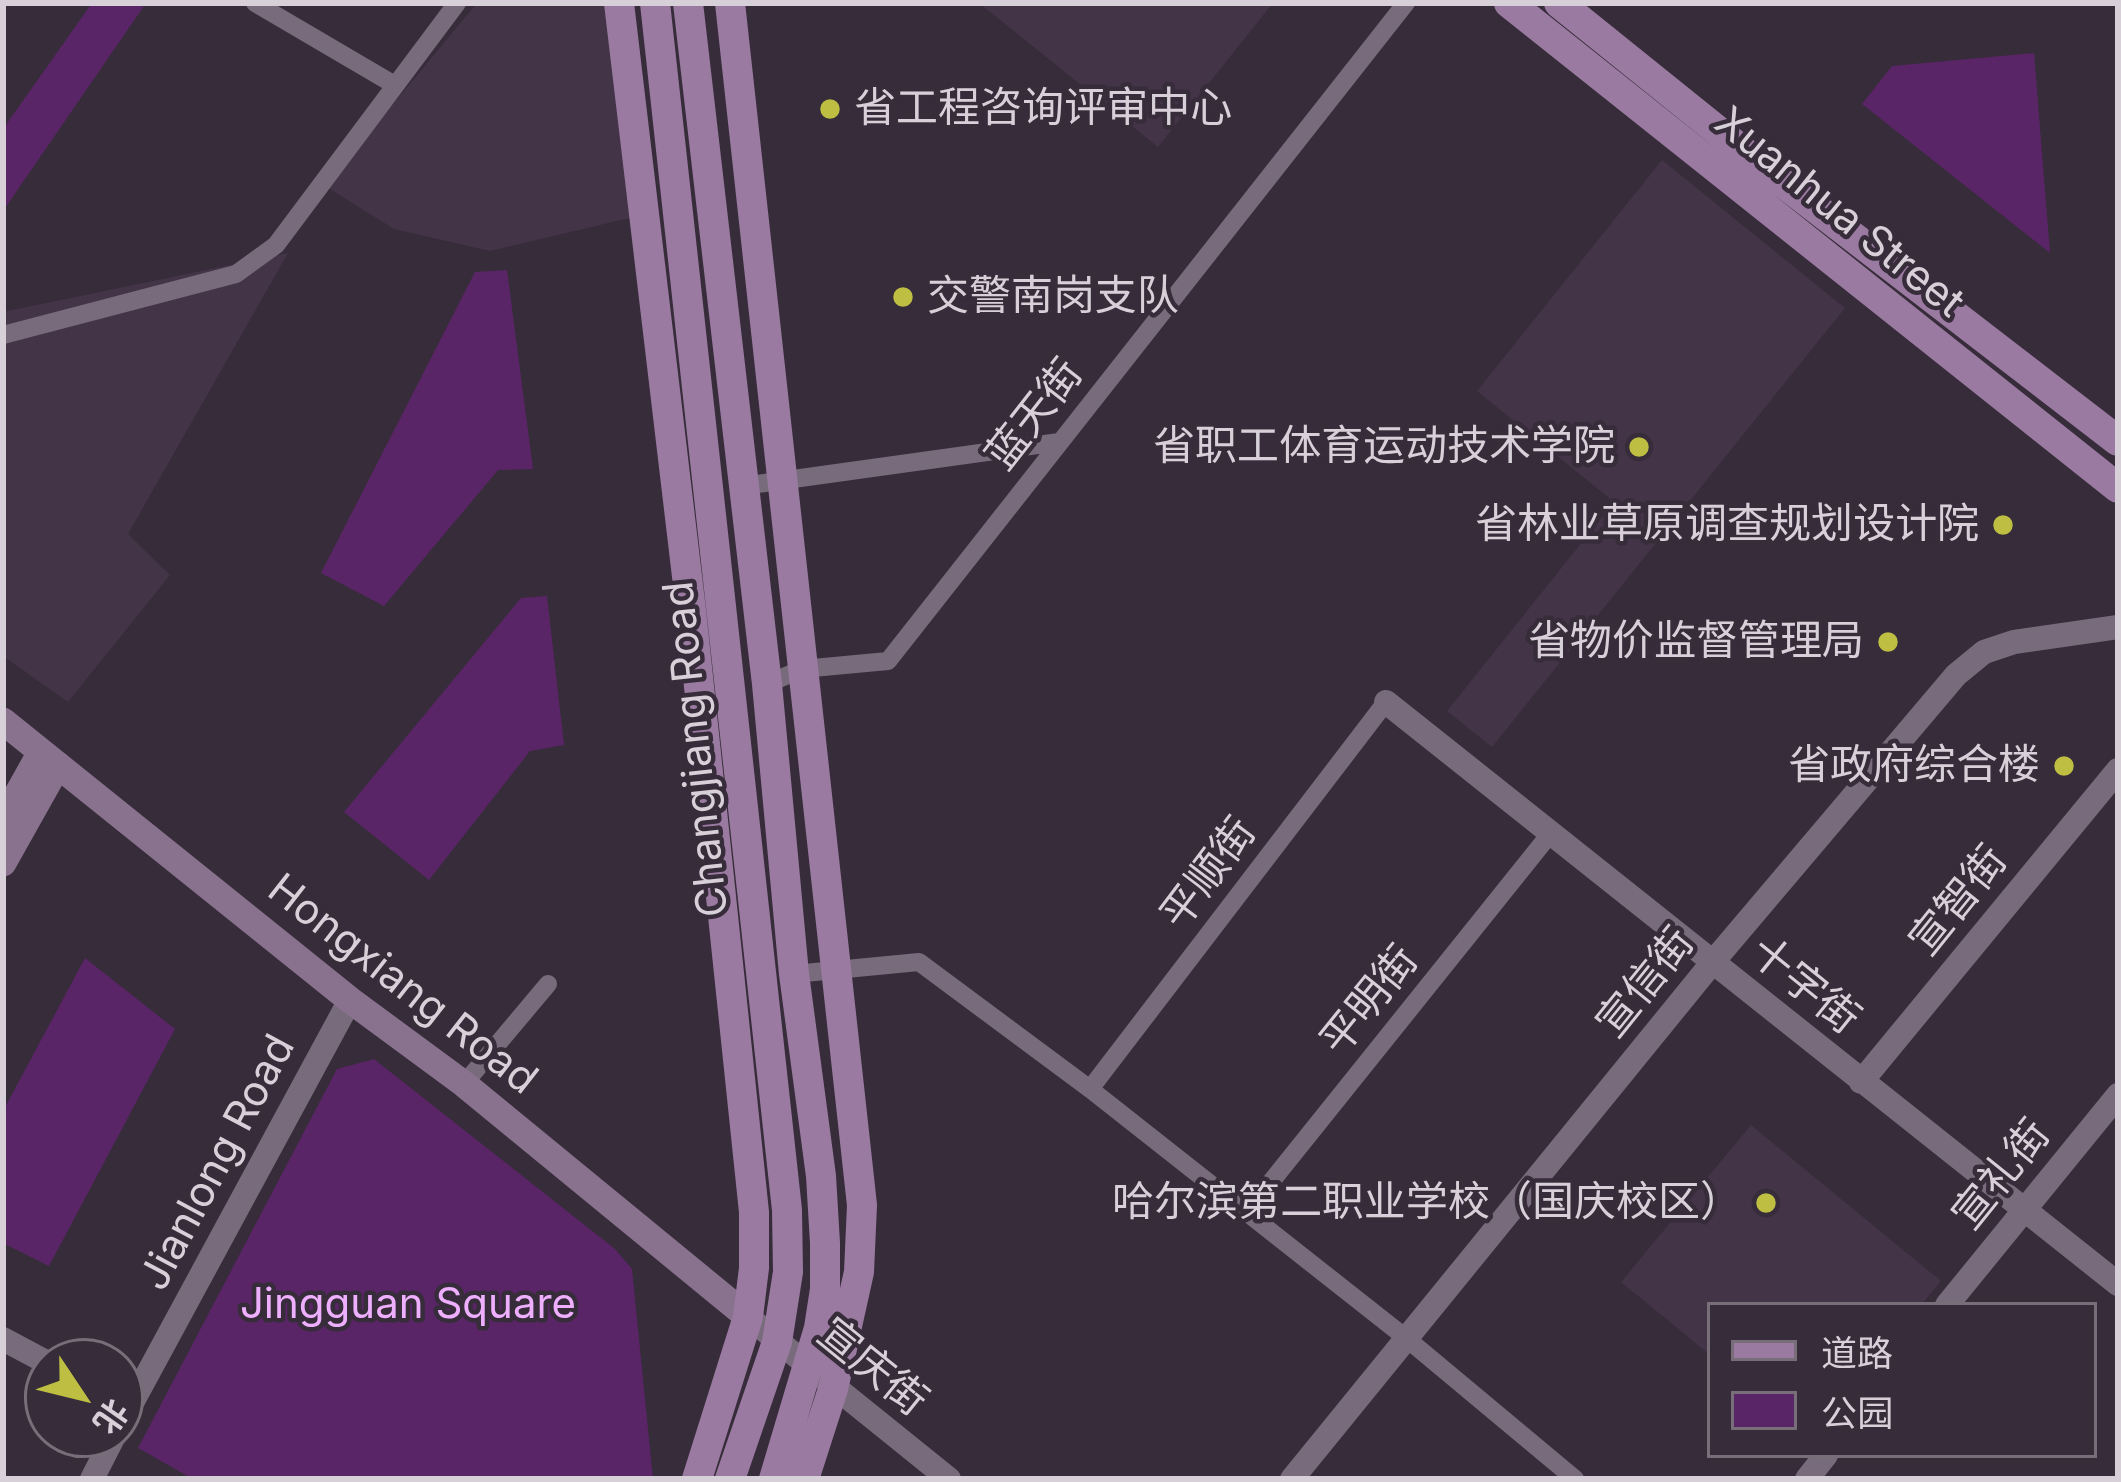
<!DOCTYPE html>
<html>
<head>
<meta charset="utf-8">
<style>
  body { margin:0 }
  #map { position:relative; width:2121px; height:1482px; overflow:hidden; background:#372c3a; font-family:Inter,"Noto Sans SC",sans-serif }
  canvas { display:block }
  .frame { position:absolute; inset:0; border:6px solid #d7d0d9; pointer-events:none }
  .legend { position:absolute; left:1707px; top:1302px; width:390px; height:156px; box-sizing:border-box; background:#372c3a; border:3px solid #776e7a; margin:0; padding:15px 21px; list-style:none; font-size:36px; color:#d7d0d9 }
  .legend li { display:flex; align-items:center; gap:24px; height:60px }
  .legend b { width:60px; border:3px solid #776e7a }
  .north { position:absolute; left:24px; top:1338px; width:120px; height:120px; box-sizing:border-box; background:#372c3a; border:3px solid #776e7a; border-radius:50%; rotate:125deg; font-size:33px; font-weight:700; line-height:48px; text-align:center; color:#d7d0d9 }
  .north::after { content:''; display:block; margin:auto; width:42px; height:54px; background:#bebf42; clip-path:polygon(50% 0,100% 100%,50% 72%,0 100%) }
</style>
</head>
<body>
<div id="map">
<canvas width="2121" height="1482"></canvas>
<div class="frame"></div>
<ul class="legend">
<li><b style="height:15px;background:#9a7aa1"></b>道路</li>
<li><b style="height:33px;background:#5a2567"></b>公园</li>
</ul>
<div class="north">北</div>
</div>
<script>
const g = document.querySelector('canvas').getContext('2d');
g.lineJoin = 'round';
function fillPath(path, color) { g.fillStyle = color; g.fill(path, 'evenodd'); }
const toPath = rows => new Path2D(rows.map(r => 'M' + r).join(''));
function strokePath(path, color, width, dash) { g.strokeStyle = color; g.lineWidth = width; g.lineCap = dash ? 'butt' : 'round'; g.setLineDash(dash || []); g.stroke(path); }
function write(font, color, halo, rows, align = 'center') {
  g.font = font + ' Inter,"Noto Sans SC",sans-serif'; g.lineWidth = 9; g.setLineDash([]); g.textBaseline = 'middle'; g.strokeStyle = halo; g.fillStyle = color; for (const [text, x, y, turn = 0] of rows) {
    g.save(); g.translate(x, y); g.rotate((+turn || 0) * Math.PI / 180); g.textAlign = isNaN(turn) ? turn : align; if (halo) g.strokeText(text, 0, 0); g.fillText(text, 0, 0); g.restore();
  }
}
fillPath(toPath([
  [477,3,608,3,634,217,490,251,394,229,325,186],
  [979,3,1273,3,1158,147],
  [1662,160,1845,308,1492,747,1447,711,1614,502,1477,391],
  [288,253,128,534,170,575,68,702,3,656,3,312],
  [1751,1125,1941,1281,1921,1305,1710,1305,1710,1355,1621,1282]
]), '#433447');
fillPath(toPath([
  [92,3,146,3,3,211,3,129],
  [2034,53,2050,253,1862,104,1892,66],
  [507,270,533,469,498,470,384,606,321,573,475,272],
  [547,596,564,745,530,751,429,880,344,812,521,598],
  [85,958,175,1029,49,1266,3,1243,3,1111],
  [374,1059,615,1249,632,1269,653,1479,193,1479,138,1448,337,1069]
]), '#5a2567');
strokePath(toPath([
  [255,3,393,84],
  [3,335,236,274,276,245,457,3],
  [743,486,1059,442],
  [767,684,802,669,888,661,1406,3],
  [794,974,919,962,1090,1089,1406,1338,1575,1479],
  [464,1084,548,984],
  [1090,1089,1386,702],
  [1246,1213,1550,834]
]), '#786b7b', 18);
strokePath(toPath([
  [1386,702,2118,1284],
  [1861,1082,2118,770],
  [1947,1305,2118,1095],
  [748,1317,949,1479],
  [3,1339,48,1363],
  [120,1425,350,1000],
  [92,1479,115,1434],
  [1292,1479,1712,963,1956,675,1984,652,2014,642,2118,627],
  [1807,1479,1826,1455]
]), '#786b7b', 24);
strokePath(toPath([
  [3,721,350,1000,464,1084,748,1317],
  [3,820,41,752],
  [3,863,58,765]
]), '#89728e', 27);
strokePath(toPath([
  [619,3,691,610,754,1212,754,1268,748,1317,697,1479],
  [655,3,787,1210,788,1272,777,1342,730,1479],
  [688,3,767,684,794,974,821,1176,825,1243,825,1289,819,1328,774,1479],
  [730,3,862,1205,859,1272,833,1389,804,1479],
  [1509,3,2118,488],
  [1559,3,1769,172,2118,441]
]), '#9a7aa1', 30);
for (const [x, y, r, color] of [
  [830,109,12,"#bebf42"],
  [903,297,12,"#bebf42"],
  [1639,447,12,"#bebf42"],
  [2003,525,12,"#bebf42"],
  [1888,642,12,"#bebf42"],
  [2064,766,12,"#bebf42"],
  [1766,1203,12,"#bebf42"]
]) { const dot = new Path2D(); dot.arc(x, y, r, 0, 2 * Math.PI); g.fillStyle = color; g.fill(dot); strokePath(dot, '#372c3a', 4.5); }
write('42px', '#d7d0d9', '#372c3a', [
  ["省工程咨询评审中心",854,109,"left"],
  ["交警南岗支队",927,297,"left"],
  ["省职工体育运动技术学院",1615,447],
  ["省林业草原调查规划设计院",1979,525],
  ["省物价监督管理局",1864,642],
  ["省政府综合楼",2040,766],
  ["哈尔滨第二职业学校（国庆校区）",1742,1203]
], 'right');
write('42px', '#d7d0d9', '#372c3a', [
  ["Xuanhua Street",1839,213,39],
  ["蓝天街",1035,415,-52],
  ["Changjiang Road",697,749,-96],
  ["平顺街",1209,874,-53],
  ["宣智街",1959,901,-51],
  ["宣信街",1646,983,-51],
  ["Hongxiang Road",402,985,38],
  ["十字街",1804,986,39],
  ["平明街",1370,1001,-51],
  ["Jianlong Road",218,1163,-62],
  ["宣礼街",2002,1175,-51],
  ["宣庆街",872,1368,39]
]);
write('42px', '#eeaffe', '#372c3a', [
  ["Jingguan Square",408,1305]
]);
</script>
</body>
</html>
